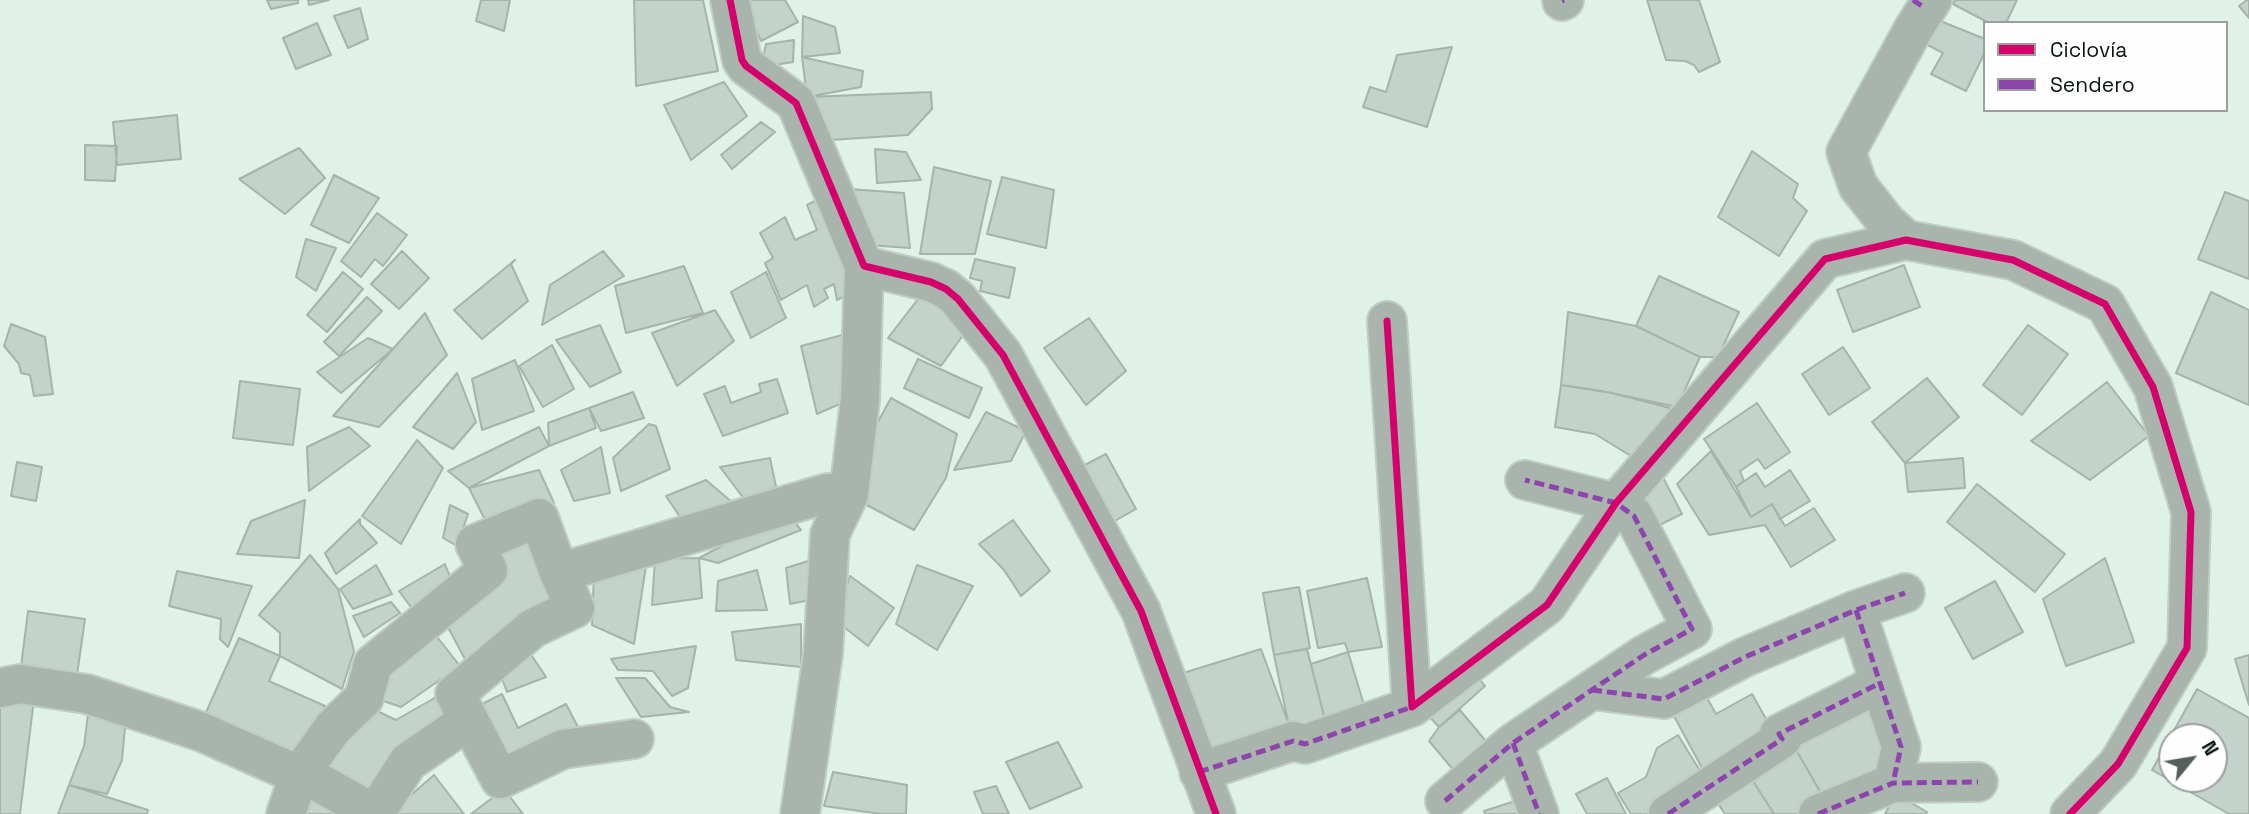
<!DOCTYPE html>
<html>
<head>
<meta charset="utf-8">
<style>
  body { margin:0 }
  #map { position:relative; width:2249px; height:814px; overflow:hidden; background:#e0f2e8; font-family:"Space Grotesk",sans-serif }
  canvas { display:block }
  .legend { position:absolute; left:1983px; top:21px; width:245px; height:91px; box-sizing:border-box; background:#fefefe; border:2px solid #9ba09e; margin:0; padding:9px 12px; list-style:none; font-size:21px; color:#07130d }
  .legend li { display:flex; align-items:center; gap:14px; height:35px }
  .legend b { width:35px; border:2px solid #9ba09e }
  .north { position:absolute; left:2158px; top:723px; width:70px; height:70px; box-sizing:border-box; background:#fefefe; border:2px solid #9ba09e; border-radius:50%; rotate:60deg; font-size:19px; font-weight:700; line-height:28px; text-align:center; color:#07130d }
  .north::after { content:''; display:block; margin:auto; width:24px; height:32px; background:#53615a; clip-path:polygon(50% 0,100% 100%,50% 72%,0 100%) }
</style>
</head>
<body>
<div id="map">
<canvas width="2249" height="814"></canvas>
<ul class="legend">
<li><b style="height:9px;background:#d6006c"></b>Ciclovía</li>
<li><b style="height:9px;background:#8e44ad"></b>Sendero</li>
</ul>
<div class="north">N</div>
</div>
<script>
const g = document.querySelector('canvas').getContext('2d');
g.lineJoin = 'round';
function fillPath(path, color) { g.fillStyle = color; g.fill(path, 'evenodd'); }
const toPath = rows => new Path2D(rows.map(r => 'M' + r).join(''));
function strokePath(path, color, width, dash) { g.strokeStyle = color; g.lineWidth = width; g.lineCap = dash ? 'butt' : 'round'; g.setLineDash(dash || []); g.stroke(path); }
const building = toPath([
  [267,0,298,0,298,3,271,9,267,0],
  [308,0,329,0,309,5,308,0],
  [481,0,510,0,504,31,476,21,481,0],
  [634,0,703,0,718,71,636,86,634,0],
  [742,0,785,0,798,22,761,41,742,0],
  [1647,0,1699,0,1720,62,1699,72,1694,65,1685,61,1666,60,1647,0],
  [1955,0,2017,0,2006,23,1989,23,1953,4,1955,0],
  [2247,0,2249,0,2249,18,2239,6,2247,0],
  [360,8,368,39,348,48,334,16,360,8],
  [803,16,835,27,840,53,802,57,803,16],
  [1933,18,1985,39,1985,52,1966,91,1931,74,1943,53,1920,41,1933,18],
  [317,23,331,55,296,69,283,38,317,23],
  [794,40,793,62,761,67,766,44,794,40],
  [1452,47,1427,127,1363,107,1370,87,1386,92,1397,55,1452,47],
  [802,57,863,71,861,87,807,97,802,57],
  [724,82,747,116,691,160,664,105,724,82],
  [931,92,932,109,908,135,830,140,807,97,931,92],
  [177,115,181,159,117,165,113,122,177,115],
  [761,122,775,132,732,169,721,155,761,122],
  [85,145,117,146,115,181,85,180,85,145],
  [299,148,325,178,285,214,239,179,299,148],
  [875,149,906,152,921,180,877,183,875,149],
  [1752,151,1798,184,1793,198,1807,211,1779,256,1718,217,1752,151],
  [934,167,991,181,975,254,920,254,934,167],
  [334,175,379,198,349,243,311,225,334,175],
  [1002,177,1054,190,1046,248,987,234,1002,177],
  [849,189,904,193,910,248,868,245,849,189],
  [2225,192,2249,201,2249,279,2198,259,2225,192],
  [826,195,853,292,837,300,834,284,824,289,828,298,814,307,807,285,781,300,765,263,773,258,760,233,785,217,795,240,817,230,807,205,826,195],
  [377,213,407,235,383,266,375,259,361,277,341,261,377,213],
  [306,239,336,248,316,291,296,277,306,239],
  [402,251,429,278,399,309,371,284,402,251],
  [603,251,624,276,542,325,550,285,603,251],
  [975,259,1015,268,1009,298,980,291,982,281,970,278,975,259],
  [515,260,511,264,528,301,482,339,454,310,515,260],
  [1904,265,1920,307,1853,332,1837,290,1904,265],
  [684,266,703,313,626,333,615,286,684,266],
  [343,272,363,289,327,332,307,315,343,272],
  [766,272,786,318,751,338,731,292,766,272],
  [1659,276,1739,312,1718,357,1700,357,1636,326,1659,276],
  [925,290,973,321,941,366,888,338,925,290],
  [2211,292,2249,310,2249,405,2176,373,2211,292],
  [367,297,382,311,339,356,324,342,367,297],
  [715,310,734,341,677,386,652,333,715,310],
  [1568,312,1636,326,1700,357,1677,407,1602,391,1561,385,1568,312],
  [425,313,447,355,379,427,333,416,425,313],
  [1089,318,1126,371,1086,405,1044,348,1089,318],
  [11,324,45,337,53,394,34,396,30,375,21,373,19,364,4,346,11,324],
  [600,325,621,372,590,387,556,340,600,325],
  [2028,325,2068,354,2022,415,1983,385,2028,325],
  [846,334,851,399,817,414,801,346,846,334],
  [368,338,393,349,341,393,317,372,368,338],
  [552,345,574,389,543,407,519,366,552,345],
  [1843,347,1870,388,1829,415,1802,374,1843,347],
  [918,359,982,388,969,418,904,388,918,359],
  [515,360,534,411,482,430,472,379,515,360],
  [457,373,476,422,453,449,413,427,457,373],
  [1927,378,1959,417,1905,463,1872,422,1927,378],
  [777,379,788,413,723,436,704,394,725,386,731,403,761,392,759,384,777,379],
  [240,381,300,389,293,445,233,438,240,381],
  [2107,382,2149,436,2090,480,2031,441,2107,382],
  [1561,385,1612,393,1670,408,1639,461,1595,434,1555,427,1561,385],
  [633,392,644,418,601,431,589,408,633,392],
  [891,398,957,434,946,478,914,530,861,502,863,449,891,398],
  [1757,403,1790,452,1765,469,1758,459,1740,471,1744,481,1736,487,1704,439,1757,403],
  [589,408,596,428,549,446,548,423,589,408],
  [986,412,1026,431,1011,461,954,470,986,412],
  [649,424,656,426,670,469,621,491,613,458,649,424],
  [349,427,370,446,309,491,307,447,349,427],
  [539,427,549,446,469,488,448,471,539,427],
  [417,440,443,468,401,544,362,516,417,440],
  [601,447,610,493,574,501,561,470,601,447],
  [1711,451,1751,517,1772,504,1785,526,1814,508,1835,540,1791,567,1765,525,1709,535,1677,484,1711,451],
  [1106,454,1136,509,1104,527,1077,469,1106,454],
  [770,458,778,496,751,508,720,467,770,458],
  [1963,458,1965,488,1908,492,1905,463,1963,458],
  [17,462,42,467,36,501,11,496,17,462],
  [1655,462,1682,514,1647,531,1623,501,1655,462],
  [539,470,554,503,491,532,469,488,539,470],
  [1790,470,1810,501,1780,519,1772,504,1751,517,1736,487,1756,473,1765,487,1790,470],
  [706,480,733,503,690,532,666,496,706,480],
  [1977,484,2065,554,2035,592,1947,522,1977,484],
  [305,500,299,558,237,554,251,521,305,500],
  [450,505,468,514,457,546,443,538,450,505],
  [786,512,801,530,718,563,699,558,786,512],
  [360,519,360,524,377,543,336,574,325,553,360,519],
  [1013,520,1050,571,1021,596,1004,570,979,544,1013,520],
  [530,526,562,604,466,661,443,618,485,551,530,526],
  [310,555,338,589,354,651,342,689,280,656,280,633,259,615,310,555],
  [699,558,702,598,652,605,655,559,699,558],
  [818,558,819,598,790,604,786,568,818,558],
  [2105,558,2134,642,2066,666,2043,599,2105,558],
  [445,564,452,582,416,614,399,591,445,564],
  [376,565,392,594,353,609,340,589,376,565],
  [917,565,973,586,937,650,896,624,917,565],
  [646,566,634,644,592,625,594,573,646,566],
  [757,570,767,610,716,611,718,581,757,570],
  [177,571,252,586,228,647,220,639,221,619,169,606,177,571],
  [850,576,894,608,868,646,835,620,850,576],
  [1367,578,1382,647,1348,652,1345,643,1318,648,1307,591,1367,578],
  [1995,581,2023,632,1973,659,1945,608,1995,581],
  [1299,587,1310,648,1274,655,1263,593,1299,587],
  [391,602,400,613,364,637,353,616,391,602],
  [28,611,85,619,77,675,21,667,28,611],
  [801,624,801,667,736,660,732,632,801,624],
  [430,628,460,666,401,707,372,697,380,668,430,628],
  [239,638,280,656,269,681,325,706,302,760,204,717,239,638],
  [696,646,688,688,672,696,653,671,618,670,611,659,696,646],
  [1261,649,1289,725,1205,755,1180,674,1261,649],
  [1307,649,1325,720,1290,731,1274,655,1307,649],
  [528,650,546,677,507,692,498,668,528,650],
  [1348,652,1365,708,1325,720,1311,664,1348,652],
  [2249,655,2249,705,2235,659,2249,655],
  [1471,669,1485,686,1439,727,1424,711,1471,669],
  [616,678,645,678,670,707,689,712,641,717,616,678],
  [1701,687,1716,714,1752,694,1778,740,1708,779,1668,705,1701,687],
  [2197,689,2249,718,2249,814,2229,814,2152,770,2197,689],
  [2172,737,2214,737,2214,779,2172,779,2172,737],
  [445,692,456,717,375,798,319,769,373,709,396,720,445,692],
  [502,694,518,728,566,704,579,729,503,767,474,708,502,694],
  [1873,696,1891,746,1884,776,1825,800,1788,736,1873,696],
  [34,699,20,814,0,814,0,702,34,699],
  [89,706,126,717,122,760,107,794,69,785,84,746,89,706],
  [1460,710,1494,751,1461,779,1429,741,1439,727,1460,710],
  [1678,735,1705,779,1648,814,1631,814,1618,793,1646,777,1657,748,1678,735],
  [1791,741,1825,800,1802,814,1774,814,1746,770,1791,741],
  [1058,742,1082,787,1030,809,1006,762,1058,742],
  [1746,770,1774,814,1725,814,1711,793,1746,770],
  [833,772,907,785,906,814,881,814,824,806,833,772],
  [434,775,464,814,398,814,402,803,434,775],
  [1607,778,1626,814,1587,814,1576,794,1607,778],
  [304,784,360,814,295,814,304,784],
  [69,785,148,810,147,814,58,814,69,785],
  [996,786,1009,814,983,814,974,792,996,786],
  [504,789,523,814,471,814,504,789],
  [1896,794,1927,812,1926,814,1885,814,1896,794],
  [1528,797,1533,814,1485,814,1484,811,1528,797]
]);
fillPath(building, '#c3d2ca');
strokePath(building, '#a5b3ac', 2);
const street = toPath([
  [730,0,742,60,746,66,796,103,864,266,931,282,946,289,958,299,1003,355,1141,611,1216,814],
  [1562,1,1564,0],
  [1906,240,1887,223,1858,186,1846,152,1914,28,1932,0],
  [1387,321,1412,707,1547,605,1616,503,1825,259,1906,240,2013,260,2105,304,2153,387,2191,512,2187,648,2118,764,2070,814],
  [1856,610,1901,747,1893,783],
  [0,688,20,684,87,694,166,720,202,732,299,775,311,778,375,814],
  [1592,690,1664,699,1745,657,1856,610,1905,593],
  [469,720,500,779,563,749,634,739],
  [1513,743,1539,814],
  [1199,772,1293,741,1305,744,1412,707],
  [1445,801,1513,743,1644,655,1692,629,1634,516,1616,503,1525,480],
  [286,814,299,775,333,728,364,698,373,664,488,570,475,544,539,518,559,573],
  [375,814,408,762,469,720,455,694,533,628,575,608,559,573,828,493,849,494],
  [800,814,823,654,830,534,849,494,860,400,864,266],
  [1668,814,1782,739,1779,734,1880,683],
  [1818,814,1893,783,1978,782]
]);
strokePath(street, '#bfcdc5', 42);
strokePath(street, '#a9b4ad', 38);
strokePath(toPath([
  [1913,0,1925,8],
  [1562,1,1564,0],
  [1856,610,1901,747,1893,783],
  [1592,690,1664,699,1745,657,1856,610,1905,593],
  [1513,743,1539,814],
  [1199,772,1293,741,1305,744,1412,707],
  [1445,801,1513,743,1644,655,1692,629,1634,516,1616,503,1525,480],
  [1668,814,1782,739,1779,734,1880,683],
  [1818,814,1893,783,1978,782]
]), '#8e44ad', 5, [10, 5]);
strokePath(toPath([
  [730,0,742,60,746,66,796,103,864,266,931,282,946,289,958,299,1003,355,1141,611,1216,814],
  [1387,321,1412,707,1547,605,1616,503,1825,259,1906,240,2013,260,2105,304,2153,387,2191,512,2187,648,2118,764,2070,814]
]), '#d6006c', 7);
</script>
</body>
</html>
